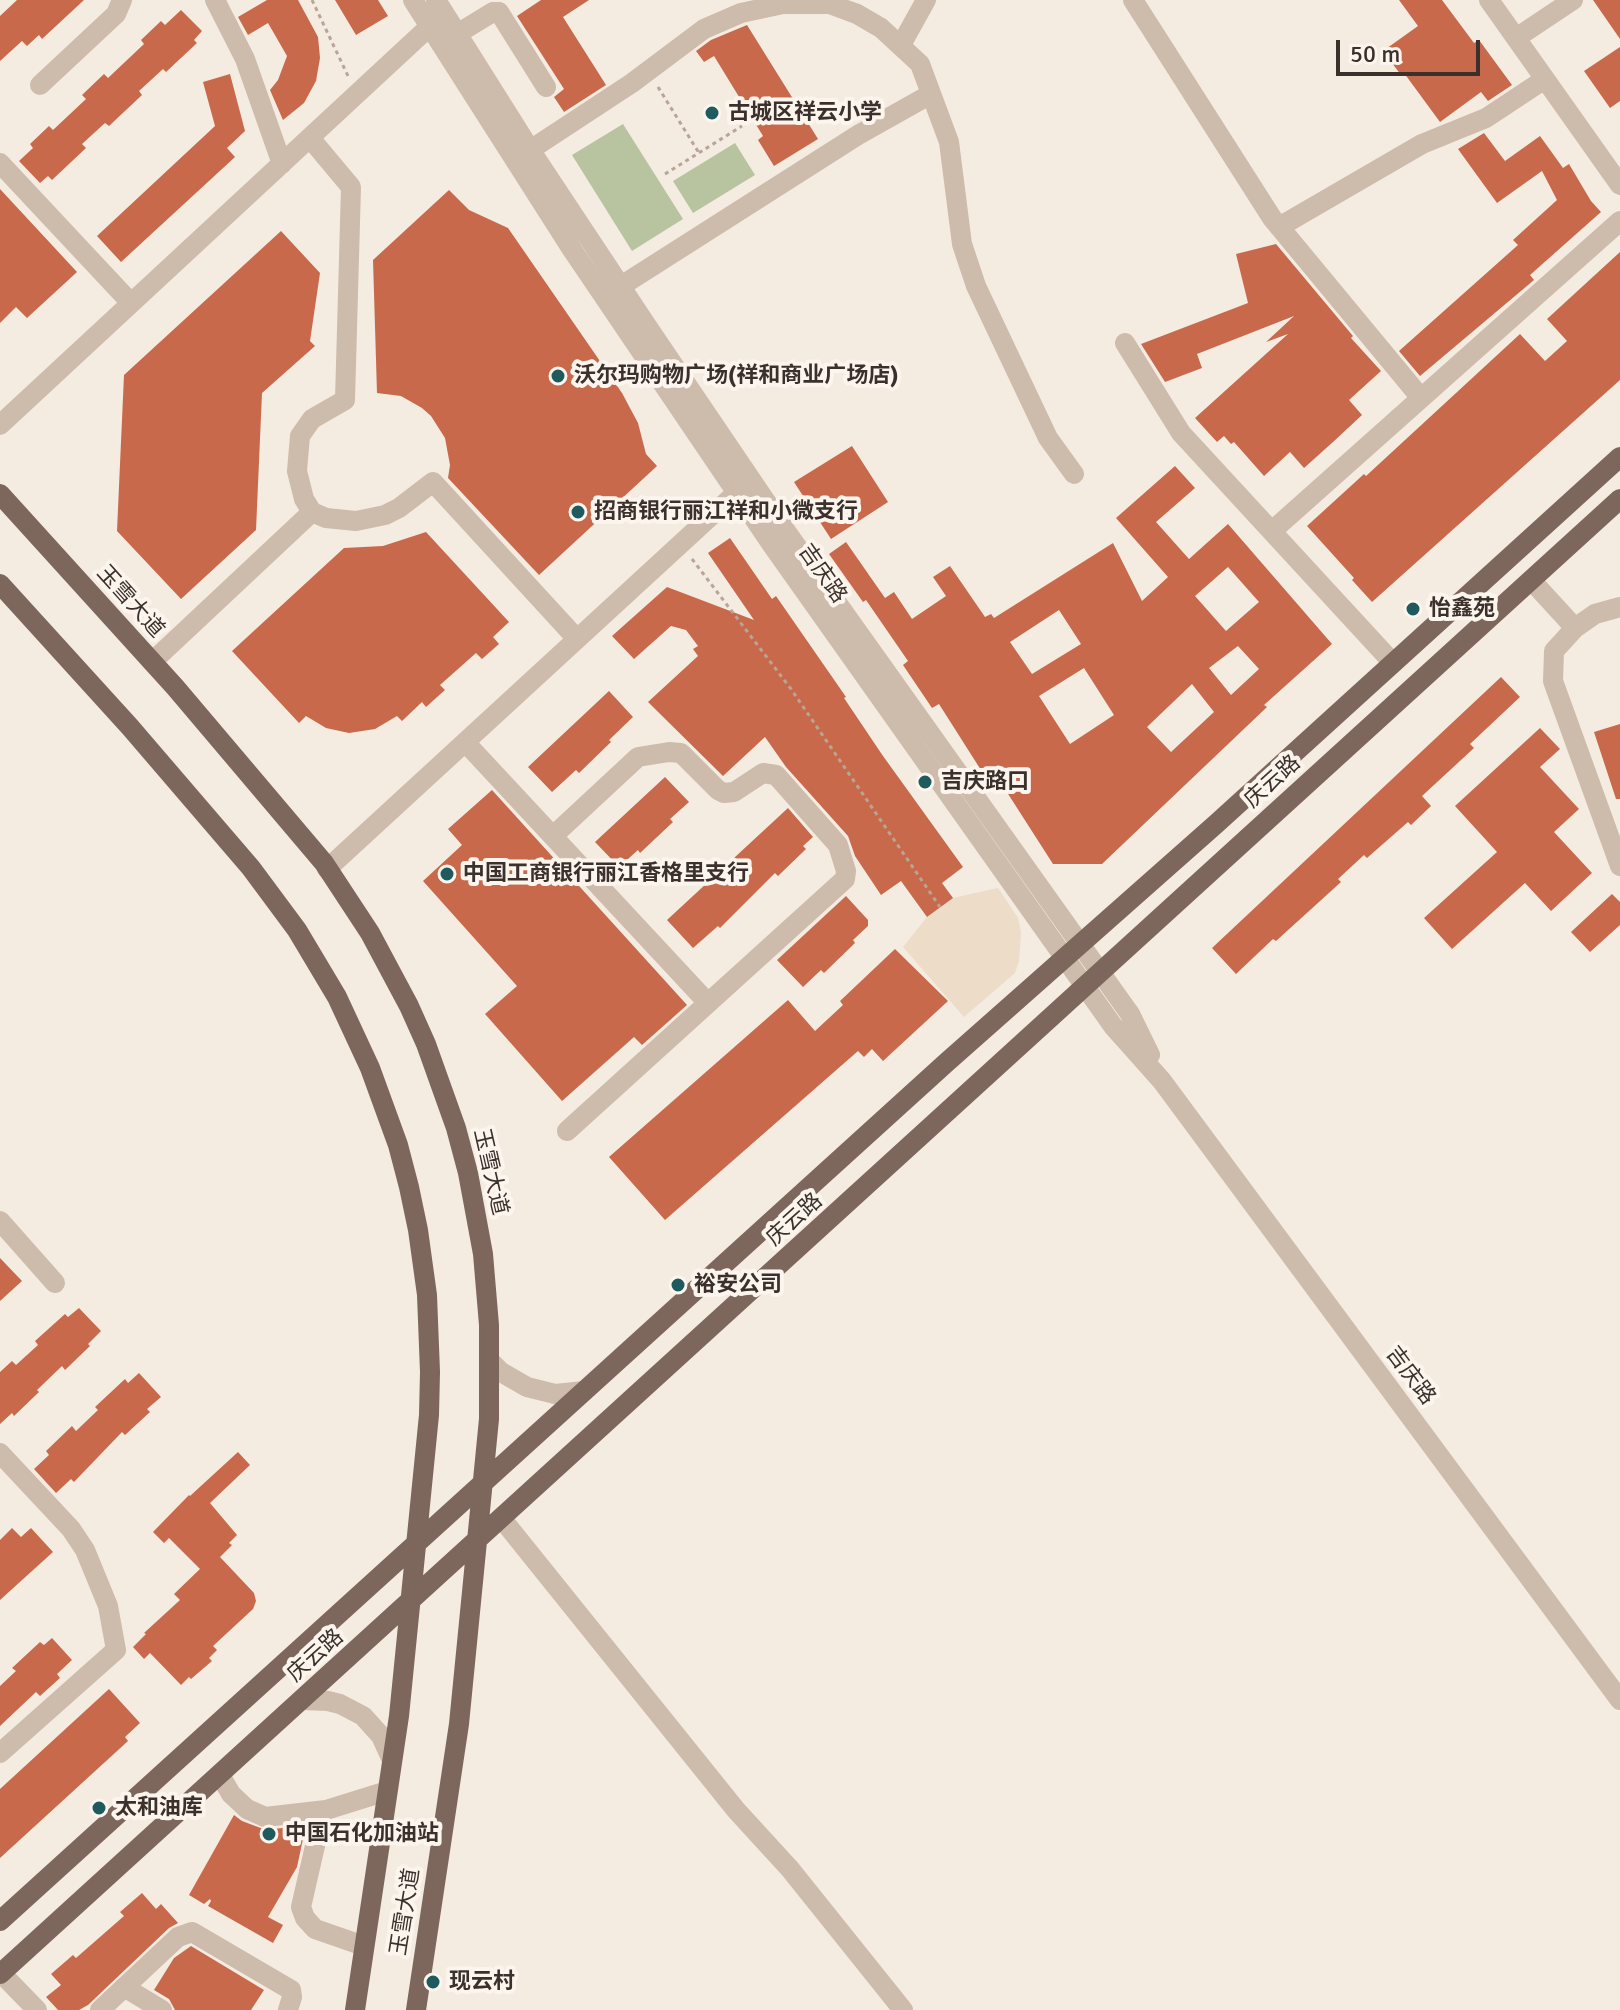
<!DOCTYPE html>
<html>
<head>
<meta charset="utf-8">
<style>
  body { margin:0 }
  #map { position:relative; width:1620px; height:2010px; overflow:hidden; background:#f4ebe1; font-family:Signika,sans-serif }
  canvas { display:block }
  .scale { position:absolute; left:1336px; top:40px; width:144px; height:36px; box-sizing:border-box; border:4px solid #3b302b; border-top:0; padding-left:10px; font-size:24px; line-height:28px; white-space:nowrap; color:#3b302b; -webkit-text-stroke:6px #fbf5ee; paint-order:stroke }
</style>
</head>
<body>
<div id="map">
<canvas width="1620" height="2010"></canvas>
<div class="scale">50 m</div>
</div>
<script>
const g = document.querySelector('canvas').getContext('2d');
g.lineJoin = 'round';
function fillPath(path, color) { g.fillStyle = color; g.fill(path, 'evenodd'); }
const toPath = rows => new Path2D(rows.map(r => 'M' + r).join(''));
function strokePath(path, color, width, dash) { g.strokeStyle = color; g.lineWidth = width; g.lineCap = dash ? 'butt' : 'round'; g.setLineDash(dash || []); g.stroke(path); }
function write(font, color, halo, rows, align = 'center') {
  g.font = font + ' Signika,"Noto Sans SC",sans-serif'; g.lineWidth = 8; g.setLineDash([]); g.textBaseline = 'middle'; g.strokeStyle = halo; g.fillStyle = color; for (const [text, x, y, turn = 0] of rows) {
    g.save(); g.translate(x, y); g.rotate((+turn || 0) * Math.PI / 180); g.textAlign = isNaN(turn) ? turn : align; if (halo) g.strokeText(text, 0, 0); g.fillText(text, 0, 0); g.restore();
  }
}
fillPath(toPath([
  [623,124,683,219,632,251,572,155],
  [735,143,755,175,693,213,673,181]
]), '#b8c4a0');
fillPath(toPath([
  [998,888,1018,918,1021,933,1019,961,1015,973,964,1017,903,947,927,917,953,898]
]), '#ecdcc8');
fillPath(toPath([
  [17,0,84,0,42,39,39,35,27,46,22,41,0,61,0,16],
  [267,0,298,0,318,37,320,58,316,81,304,103,283,120,270,90,278,80,287,56,268,23,248,35,238,17],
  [335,0,378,0,388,16,356,35],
  [541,0,589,0,563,17,606,85,564,112,554,97,564,89,517,16],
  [1399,0,1442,0,1474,43,1479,40,1512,85,1488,101,1481,92,1440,122,1404,73,1401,75,1383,51,1418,26],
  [1593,0,1620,0,1620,39],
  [181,10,202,31,194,40,197,43,166,72,163,69,139,91,142,95,109,126,105,123,82,144,86,148,52,180,48,176,40,183,19,161,33,148,30,144,49,126,53,130,86,99,82,95,104,74,108,78,144,44,141,40,161,21,165,25],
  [747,25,818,139,774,166,758,140,763,136,714,56,704,62,696,51,711,40],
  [1620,47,1620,101,1610,108,1584,71],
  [230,74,245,131,227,148,235,157,121,262,97,236,215,126,203,82],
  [1484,133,1505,161,1540,136,1563,168,1569,164,1591,201,1601,212,1530,275,1534,280,1420,376,1399,351,1518,245,1513,240,1557,200,1542,171,1497,203,1458,149],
  [0,189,77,272,27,318,16,307,0,323],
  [449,190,469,210,508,228,622,393,638,423,646,454,657,466,539,575,448,478,450,465,445,438,431,416,422,408,401,396,377,393,373,260],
  [281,231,320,273,310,341,315,346,262,393,256,530,181,599,117,531,124,375],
  [1276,244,1353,336,1351,338,1381,371,1349,400,1362,415,1333,442,1304,468,1290,452,1264,476,1234,442,1231,444,1224,436,1217,442,1195,418,1288,334,1266,342,1294,316,1197,354,1202,368,1165,382,1141,344,1248,303,1236,254],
  [1620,252,1620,380,1372,602,1352,580,1354,578,1307,526,1364,474,1366,476,1520,334,1545,361,1567,341,1547,319],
  [852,446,888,502,831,539,794,482],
  [1175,466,1195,488,1156,522,1189,559,1228,524,1332,644,1264,705,1267,707,1102,864,1053,864,994,772,986,778,939,704,932,708,903,665,908,661,866,600,863,602,829,554,846,542,885,598,894,592,912,619,946,596,933,577,950,566,985,617,991,614,994,618,1113,543,1142,601,1168,577,1116,518],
  [1228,567,1259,602,1226,631,1195,596],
  [1059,610,1081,644,1032,674,1010,642],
  [1238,646,1259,669,1231,695,1209,668],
  [1084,668,1114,715,1070,744,1039,696],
  [1192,684,1214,712,1171,752,1147,727],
  [426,532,509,622,493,637,499,644,482,659,476,653,440,685,445,690,426,707,422,702,402,721,397,716,375,729,349,733,326,728,306,716,299,723,232,651,344,548,383,546],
  [730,538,772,599,776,596,846,697,844,698,883,756,963,867,942,883,953,898,927,917,901,881,881,895,855,856,848,836,786,767,765,737,723,776,648,702,698,656,693,649,698,646,686,630,671,626,634,659,612,636,667,587,754,620,708,553],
  [1501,677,1520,697,1470,744,1474,748,1422,796,1431,806,1411,825,1408,822,1367,858,1364,855,1338,879,1341,882,1276,941,1273,939,1236,974,1212,948],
  [609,691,633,717,609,740,611,742,579,773,576,770,552,792,528,767],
  [1620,724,1620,799,1616,799,1594,732],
  [1540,728,1560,749,1540,767,1579,809,1554,832,1592,873,1551,911,1525,883,1452,949,1424,918,1497,852,1455,806],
  [665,777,689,802,670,819,673,822,640,853,638,850,619,867,595,842],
  [492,790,687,1005,642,1045,634,1037,562,1101,485,1014,517,986,423,881,462,845,448,829],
  [788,808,813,837,803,846,806,849,778,876,775,873,720,928,718,926,693,948,667,920],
  [1612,894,1620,902,1620,925,1590,952,1571,932],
  [846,896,868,920,868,926,853,940,855,943,824,973,821,970,803,987,777,960],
  [895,949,948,1001,883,1061,872,1049,864,1057,858,1051,665,1220,609,1157,788,1000,815,1031,843,1005,840,1001],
  [0,1258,22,1281,0,1301],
  [79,1308,101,1331,88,1344,90,1346,65,1370,62,1366,37,1390,39,1392,14,1416,12,1413,0,1424,0,1372,12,1361,16,1365,38,1345,35,1341,65,1314,68,1317],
  [139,1373,161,1397,147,1409,150,1412,125,1435,122,1432,74,1482,71,1479,56,1493,34,1469,49,1455,46,1451,72,1426,76,1431,98,1410,95,1407,125,1379,128,1383],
  [238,1452,250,1465,210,1503,237,1535,229,1543,232,1545,220,1557,254,1593,256,1601,253,1609,213,1646,217,1650,209,1658,212,1661,191,1679,189,1677,181,1685,150,1653,144,1659,133,1647,146,1634,144,1633,180,1600,174,1594,200,1569,169,1538,164,1543,153,1532,189,1495,190,1496],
  [12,1528,21,1537,31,1528,53,1552,0,1600,0,1540],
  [52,1638,72,1660,57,1674,60,1678,40,1696,36,1692,0,1726,0,1686,16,1671,12,1668,40,1642,44,1645],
  [109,1689,140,1723,125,1737,128,1741,0,1858,0,1789],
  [234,1815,242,1821,266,1830,306,1825,297,1867,268,1917,283,1925,273,1943,208,1906,211,1901,210,1899,204,1904,189,1895],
  [142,1893,156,1909,161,1904,178,1923,169,1928,88,2005,79,2010,58,2010,46,1997,61,1985,51,1974,73,1955,76,1958,124,1916,120,1912],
  [191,1946,264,1990,251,2010,175,2010,169,1999,154,1990,174,1958]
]), '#c8694b');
strokePath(toPath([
  [312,0,348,76],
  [658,87,699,153],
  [665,174,742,126],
  [692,559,791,689,940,907]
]), '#b9a596', 3, [4, 4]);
strokePath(toPath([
  [215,0,245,59,282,164],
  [413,0,573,251,772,545,1113,1026,1162,1081,1620,1700],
  [436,0,533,154,647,326,788,534,1130,1014,1150,1055],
  [1133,0,1272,218,1421,398],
  [1489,0,1620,185],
  [457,34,493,12,499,12,546,87],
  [1516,38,1573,0],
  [901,45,926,0],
  [40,85,116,14,122,0],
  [310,138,351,187,345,400,312,419,300,436,297,471,304,499,312,512,326,518,356,521,385,515,399,508,433,482,577,639],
  [530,150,632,83,704,29,741,13,783,4,830,4,857,14,881,28,920,64,949,142,962,244,976,286,1048,438,1074,474],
  [0,163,131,303],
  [1279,227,1422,144,1486,118,1545,79],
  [621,286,858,135,931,94],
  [1125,343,1181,433,1393,663],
  [0,425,429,27],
  [1272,531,1620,221],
  [1531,580,1575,628,1554,651,1553,681,1620,866],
  [1575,628,1595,614,1620,607],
  [152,662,312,512],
  [465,742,708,1003],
  [553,836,638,757,669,752,681,753,718,790,724,793,734,792,763,773,776,775,838,845,846,871,845,879,567,1131],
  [327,869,736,493],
  [0,1221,55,1283],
  [490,1361,501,1372,527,1387,555,1394,584,1391],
  [0,1453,71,1529,85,1550,108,1606,116,1650,0,1753],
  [502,1519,736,1810,790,1869,903,2010],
  [302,1700,328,1701,340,1704,363,1716,381,1736,392,1760],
  [220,1775,231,1794,247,1809,265,1817,326,1810,387,1791],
  [323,1811,301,1907,305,1918,315,1929,364,1946],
  [1,1973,37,2010],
  [124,1987,162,2010],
  [100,2010,178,1937,192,1932,291,1990,292,1997,288,2010]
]), '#cdbbac', 20);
strokePath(toPath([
  [0,494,175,687,324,863,370,933,409,1006,426,1044,456,1128,468,1173,483,1254,489,1325,489,1419,459,1724,416,2010],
  [0,584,130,727,251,868,297,930,337,997,370,1068,398,1145,409,1187,418,1230,427,1295,430,1372,429,1415,399,1716,355,2010],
  [0,1921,947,1062,1216,824,1620,457],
  [0,1974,1620,499]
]), '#7d675c', 20);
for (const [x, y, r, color] of [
  [712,113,8,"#1f5a5e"],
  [558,376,8,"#1f5a5e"],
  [578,512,8,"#1f5a5e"],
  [1413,609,8,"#1f5a5e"],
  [925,782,8,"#1f5a5e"],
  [447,874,8,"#1f5a5e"],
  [678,1285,8,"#1f5a5e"],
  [99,1808,8,"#1f5a5e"],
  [269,1834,8,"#1f5a5e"],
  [433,1982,8,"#1f5a5e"]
]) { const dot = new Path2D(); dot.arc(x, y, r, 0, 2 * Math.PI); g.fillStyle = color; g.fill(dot); strokePath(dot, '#fbf5ee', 3); }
write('bold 22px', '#3b302b', '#fbf5ee', [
  ["古城区祥云小学",728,113],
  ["沃尔玛购物广场(祥和商业广场店)",574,376],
  ["招商银行丽江祥和小微支行",594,512],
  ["怡鑫苑",1429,609],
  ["吉庆路口",941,782],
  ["中国工商银行丽江香格里支行",463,874],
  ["裕安公司",694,1285],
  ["太和油库",115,1808],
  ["中国石化加油站",285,1834],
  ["现云村",449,1982]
], 'left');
write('22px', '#3b302b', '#fbf5ee', [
  ["吉庆路",822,574,55],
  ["玉雪大道",130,602,48],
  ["庆云路",1273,782,-42],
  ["玉雪大道",490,1172,77],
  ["庆云路",795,1220,-42],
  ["吉庆路",1410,1376,53],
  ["庆云路",316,1656,-42],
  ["玉雪大道",406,1912,-81]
]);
</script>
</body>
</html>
